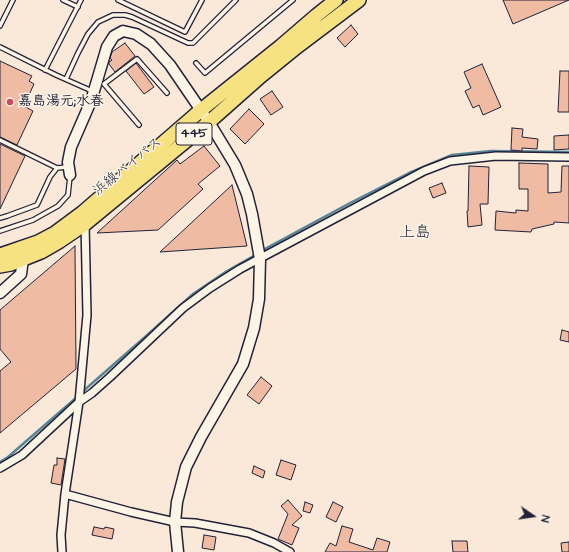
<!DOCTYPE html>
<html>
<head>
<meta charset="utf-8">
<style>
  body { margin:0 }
  #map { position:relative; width:569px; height:552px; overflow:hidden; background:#fae9d8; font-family:"Architects Daughter",sans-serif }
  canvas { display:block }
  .north { position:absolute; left:513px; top:496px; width:40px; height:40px; -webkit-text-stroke:3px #fcf5e5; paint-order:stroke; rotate:103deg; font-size:11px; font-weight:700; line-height:16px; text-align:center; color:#22223b }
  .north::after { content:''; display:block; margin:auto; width:14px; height:18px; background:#22223b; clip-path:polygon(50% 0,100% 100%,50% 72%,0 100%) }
</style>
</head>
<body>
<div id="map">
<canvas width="569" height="552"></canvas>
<div class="north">N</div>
</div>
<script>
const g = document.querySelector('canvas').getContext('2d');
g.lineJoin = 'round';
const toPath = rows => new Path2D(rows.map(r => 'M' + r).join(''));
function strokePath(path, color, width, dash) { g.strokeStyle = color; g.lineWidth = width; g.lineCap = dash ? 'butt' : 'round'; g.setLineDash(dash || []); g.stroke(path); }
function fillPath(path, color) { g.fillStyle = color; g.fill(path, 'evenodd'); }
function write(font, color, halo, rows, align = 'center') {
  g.font = font + ' "Architects Daughter","Klee One",sans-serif'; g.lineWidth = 3; g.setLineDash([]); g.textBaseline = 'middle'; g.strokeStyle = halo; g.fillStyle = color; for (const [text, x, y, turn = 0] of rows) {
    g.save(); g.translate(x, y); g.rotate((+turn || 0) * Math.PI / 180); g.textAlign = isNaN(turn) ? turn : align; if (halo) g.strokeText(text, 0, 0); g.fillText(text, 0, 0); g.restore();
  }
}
strokePath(toPath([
  [261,251,350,203,409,173,452,155,491,151,569,152],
  [81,393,145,337,193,294,227,271,257,254],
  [0,462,8,457,77,397]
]), '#568697', 2.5);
const building = toPath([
  [503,0,569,0,513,24,503,0],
  [351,25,358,34,345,47,337,38,351,25],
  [125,43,135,56,115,72,109,64,109,62,112,60,110,58,112,52,125,43],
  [0,61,32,76,29,81,34,84,24,106,33,111,17,145,0,137,0,61],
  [136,63,154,87,144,94,126,71,136,63],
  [482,64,501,107,483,115,479,105,473,108,465,91,471,88,464,72,482,64],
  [560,71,569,71,569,112,558,112,560,71],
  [272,91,283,107,271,115,260,99,272,91],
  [249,109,264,124,245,144,230,129,249,109],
  [512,128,523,129,522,137,538,139,537,149,522,148,522,151,511,150,512,128],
  [569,135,569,149,554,150,554,136,569,135],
  [0,144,25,156,0,209,0,144],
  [204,146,220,166,198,184,203,189,158,230,97,233,177,160,180,164,204,146],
  [519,163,548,164,548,193,561,192,562,166,569,166,569,223,554,222,554,224,532,229,531,232,495,230,496,211,516,213,516,210,528,211,528,189,519,189,519,163],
  [469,166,489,167,488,204,480,204,482,225,468,227,467,211,468,211,469,166],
  [442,183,446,193,433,198,429,188,442,183],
  [232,185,247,246,160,252,232,185],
  [75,246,76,369,0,433,0,371,11,362,0,349,0,310,75,246],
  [562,330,569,332,569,342,560,340,562,330],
  [261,377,272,386,259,404,247,395,261,377],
  [57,458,65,459,61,485,51,483,54,465,57,465,57,458],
  [281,460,296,465,291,480,276,475,281,460],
  [254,466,265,471,263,478,252,473,254,466],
  [288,500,302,516,292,525,299,528,292,545,278,539,288,514,281,506,288,500],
  [305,502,313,505,310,513,303,511,305,502],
  [333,502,343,507,336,522,326,517,333,502],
  [342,526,353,529,349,542,373,550,377,538,390,542,387,552,325,552,330,543,336,546,342,526],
  [94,527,104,529,105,527,114,529,112,539,92,535,94,527],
  [204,535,216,537,214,550,202,548,204,535],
  [452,541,467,541,468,552,453,552,452,541],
  [569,542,569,552,562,552,561,543,569,542]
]);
fillPath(building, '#f0bba3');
strokePath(building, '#22223b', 1);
const lane = toPath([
  [63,0,78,7],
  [118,0,185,32,202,0],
  [0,26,13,0],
  [0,47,56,75,92,91],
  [196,63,205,73,293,0],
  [45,70,81,0],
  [66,79,78,53,88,34,98,22,113,15,125,15,132,17,188,43,193,43,236,0],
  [139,125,104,84,137,59,167,93],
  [0,140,57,168,67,167],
  [0,218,7,216,37,205,50,177,57,168],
  [0,231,33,220,58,206,68,195,70,176]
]);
const street = toPath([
  [0,468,22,455,79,402,92,393,110,377,183,308,210,288,240,269,424,171,450,161,496,156,569,157],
  [65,494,131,512,175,522,195,523,249,533,274,543,290,552],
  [62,552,61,535,65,494,79,402,87,315,85,223]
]);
const secondary = toPath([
  [70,175,68,162,71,147,91,101,107,47,114,36,123,31,136,34,151,44,170,65,209,122,235,165,247,194,252,214,260,259,259,299,254,328,243,364,201,437,186,467,177,502,175,522,178,552],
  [0,293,21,274,23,259,21,255]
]);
const highway = toPath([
  [0,255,38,242,55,233,82,213,201,110,281,46,317,15,336,0],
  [0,266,11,264,41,252,60,241,85,224,102,210,209,122,261,76,298,46,359,0]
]);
strokePath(lane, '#22223b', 6);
strokePath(street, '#22223b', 10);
strokePath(secondary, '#22223b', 13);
strokePath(highway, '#22223b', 16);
strokePath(lane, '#fcf5e5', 3.5);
strokePath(street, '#fcf5e5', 7);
strokePath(secondary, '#fcf5e5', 10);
strokePath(highway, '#f7e281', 13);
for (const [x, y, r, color] of [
  [10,102,4,"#d1495b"]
]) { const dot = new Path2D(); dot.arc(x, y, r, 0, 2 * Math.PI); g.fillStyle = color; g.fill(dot); strokePath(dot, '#fcf5e5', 1.5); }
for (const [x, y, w] of [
  [194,134,36]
]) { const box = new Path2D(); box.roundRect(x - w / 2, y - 11, w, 22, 3); g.fillStyle = '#fcf5e5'; g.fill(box); strokePath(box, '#22223b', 1); }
write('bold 13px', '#22223b', null, [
  ["445",194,134]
]);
write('bold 14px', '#22223b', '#fcf5e5', [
  ["嘉島湯元;水春",18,102]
], 'left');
write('14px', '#22223b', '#fcf5e5', [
  ["浜線バイパス",128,167,-39]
]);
write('16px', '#22223b', '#fcf5e5', [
  ["上島",415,234]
]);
</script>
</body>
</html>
